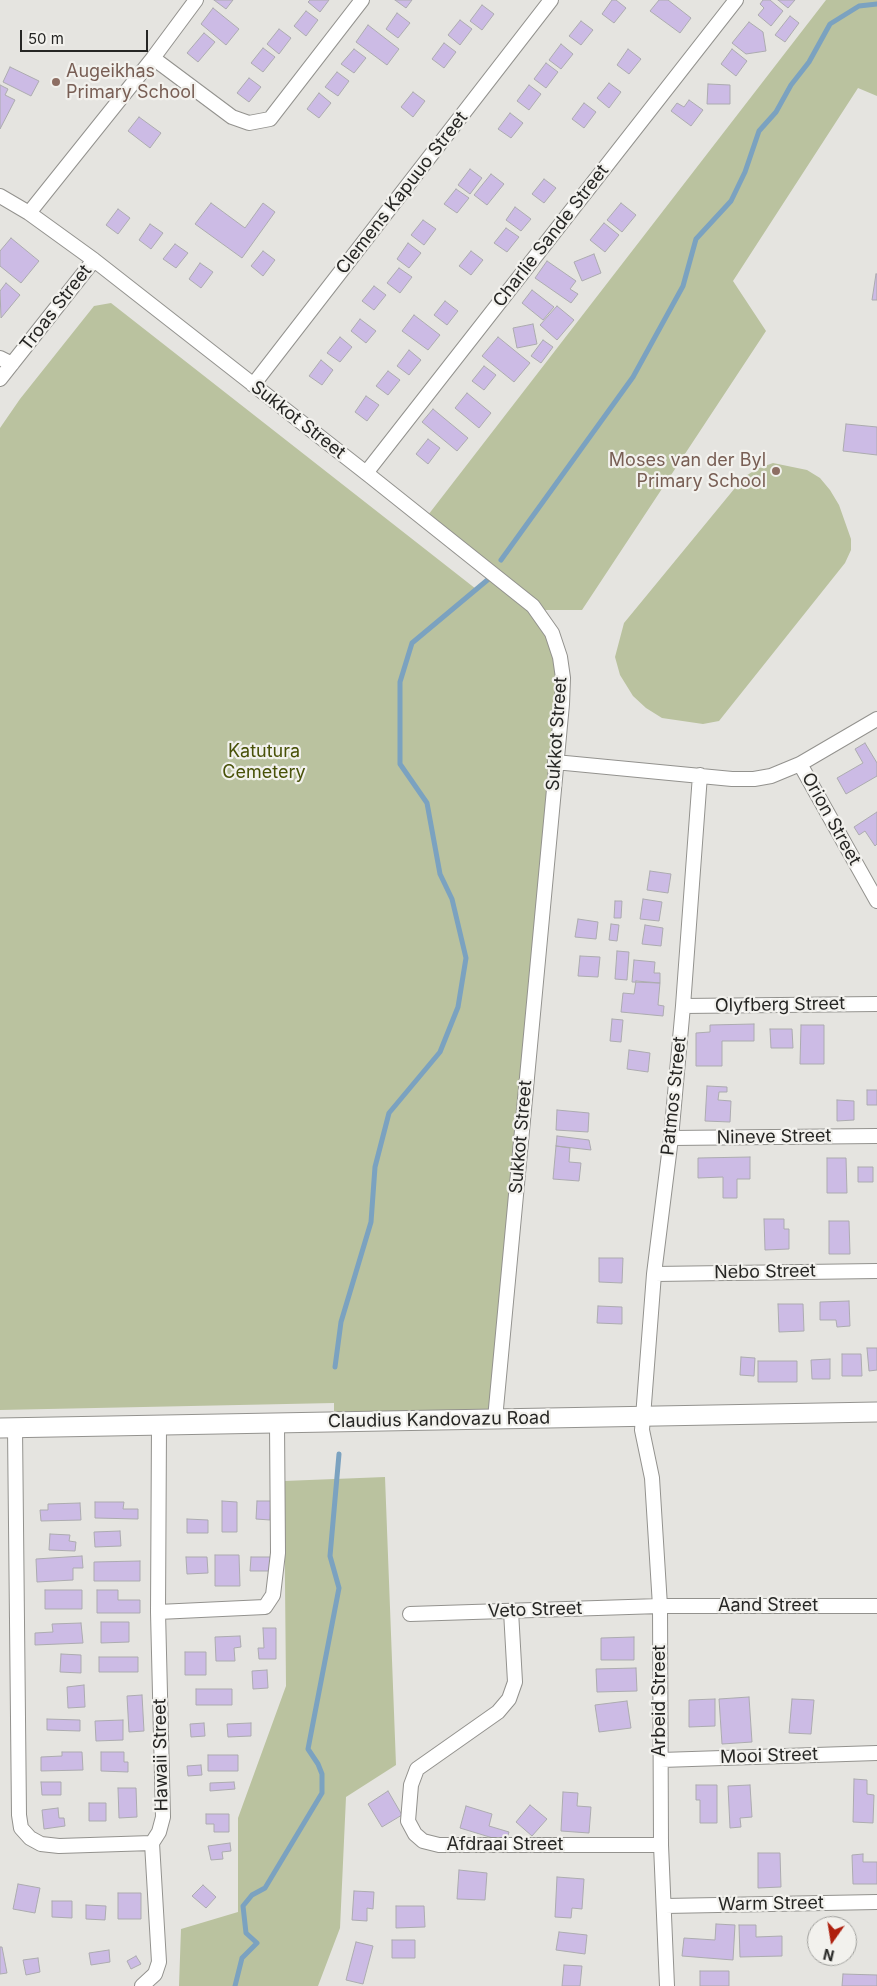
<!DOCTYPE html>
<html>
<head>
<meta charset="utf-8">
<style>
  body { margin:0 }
  #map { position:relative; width:877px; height:1986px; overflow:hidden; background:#e5e4e0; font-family:Inter,sans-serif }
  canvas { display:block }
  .north { position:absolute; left:807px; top:1916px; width:50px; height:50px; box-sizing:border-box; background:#f2f1ed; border:1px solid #a0a09d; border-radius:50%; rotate:193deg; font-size:14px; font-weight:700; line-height:20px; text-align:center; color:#262624 }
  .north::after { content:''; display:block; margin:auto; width:18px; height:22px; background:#af200e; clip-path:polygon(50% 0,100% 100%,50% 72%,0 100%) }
  .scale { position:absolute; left:20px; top:30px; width:128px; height:22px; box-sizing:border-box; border:2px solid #262624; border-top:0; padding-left:6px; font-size:15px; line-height:18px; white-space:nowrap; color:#262624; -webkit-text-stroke:4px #f2f1ed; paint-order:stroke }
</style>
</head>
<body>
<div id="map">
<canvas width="877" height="1986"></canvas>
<div class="north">N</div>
<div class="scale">50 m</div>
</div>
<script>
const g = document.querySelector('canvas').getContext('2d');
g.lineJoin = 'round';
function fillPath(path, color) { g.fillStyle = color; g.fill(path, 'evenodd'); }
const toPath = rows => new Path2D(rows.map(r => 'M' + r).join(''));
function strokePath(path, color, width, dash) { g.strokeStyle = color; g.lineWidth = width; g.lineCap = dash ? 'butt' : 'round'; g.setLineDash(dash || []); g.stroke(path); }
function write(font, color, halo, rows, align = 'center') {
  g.font = font + ' Inter,sans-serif'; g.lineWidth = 4.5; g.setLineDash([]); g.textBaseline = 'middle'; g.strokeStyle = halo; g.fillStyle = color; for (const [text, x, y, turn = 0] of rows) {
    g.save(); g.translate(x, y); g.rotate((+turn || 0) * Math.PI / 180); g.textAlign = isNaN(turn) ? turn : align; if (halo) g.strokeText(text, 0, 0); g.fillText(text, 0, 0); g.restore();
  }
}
fillPath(toPath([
  [826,0,877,0,877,96,858,88,733,281,766,331,582,610,536,610,560,657,495,1419,334,1423,334,1403,0,1410,0,428,20,399,94,306,111,303,476,589,491,577,425,519],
  [773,463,807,470,820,478,830,490,839,505,851,539,851,550,845,563,719,721,703,724,662,718,646,708,633,696,620,675,615,657,624,623,744,477,757,469],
  [385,1477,396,1765,346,1797,340,1928,318,1986,179,1986,181,1929,238,1912,238,1818,286,1686,284,1481]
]), '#bac29f');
strokePath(toPath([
  [501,560,633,377,683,286,696,239,731,201,745,172,759,131,776,112,791,85,809,62,830,24,859,6,877,4],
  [335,1367,341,1322,371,1222,375,1167,389,1113,440,1052,458,1007,466,958,452,899,440,874,427,803,400,764,400,682,412,643,491,577],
  [235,1986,242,1958,257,1943,246,1933,243,1906,252,1895,265,1888,322,1793,322,1774,318,1764,308,1749,339,1588,330,1556,339,1454]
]), '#7ba2c0', 5);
const building = toPath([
  [214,0,233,0,226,9,214,0],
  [310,0,329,0,320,12,308,2,310,0],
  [395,0,412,0,406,8,395,0],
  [612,0,616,0,626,8,614,23,602,14,612,0],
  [659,0,668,0,691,18,680,33,650,11,659,0],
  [763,0,770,0,783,11,771,26,758,15,764,8,760,4,763,0],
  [778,0,795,0,788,8,778,0],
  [482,5,494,14,482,30,470,21,482,5],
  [213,8,239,29,226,45,201,24,213,8],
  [306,11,318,20,306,36,294,26,306,11],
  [397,13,410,23,398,38,386,29,397,13],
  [790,16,799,23,785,42,775,35,790,16],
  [460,20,472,29,460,45,448,35,460,20],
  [581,21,593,30,581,45,569,36,581,21],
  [749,22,763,32,766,51,746,54,732,43,749,22],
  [368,25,399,49,387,65,356,42,368,25],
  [279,29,291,38,279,54,267,44,279,29],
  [204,33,215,42,198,62,187,53,204,33],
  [444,43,456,52,444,68,432,59,444,43],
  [561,44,573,54,561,69,549,60,561,44],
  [263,48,275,57,263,72,251,63,263,48],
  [354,49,366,58,354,73,341,64,354,49],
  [628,49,641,59,629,74,617,65,628,49],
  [732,49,747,61,736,76,721,64,732,49],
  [546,63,558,72,546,88,534,79,546,63],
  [10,67,39,81,31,96,3,82,10,67],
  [337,72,349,81,338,96,325,87,337,72],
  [249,78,261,87,249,102,237,93,249,78],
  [609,83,621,92,609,108,597,98,609,83],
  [708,84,730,85,730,104,707,104,708,84],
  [0,85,8,89,5,95,15,100,0,129,0,85],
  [529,85,541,94,529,110,517,101,529,85],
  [413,92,425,101,413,117,401,107,413,92],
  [319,93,331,103,319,118,307,109,319,93],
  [689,100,703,110,691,126,671,111,677,103,684,107,689,100],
  [584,103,596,112,584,128,572,119,584,103],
  [510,113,523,123,511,138,498,129,510,113],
  [139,117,161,133,150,148,128,131,139,117],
  [470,169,482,178,470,194,458,185,470,169],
  [491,174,504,184,487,205,474,195,491,174],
  [544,179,556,188,544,203,532,194,544,179],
  [456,189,469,198,457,213,444,204,456,189],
  [211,203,245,228,263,203,275,212,242,258,195,224,211,203],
  [621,203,636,215,622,232,607,220,621,203],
  [515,207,531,219,521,231,506,220,515,207],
  [118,209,130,218,118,234,106,225,118,209],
  [423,220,436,229,424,245,411,235,423,220],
  [604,223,619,235,605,252,590,240,604,223],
  [150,224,163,233,151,249,139,240,150,224],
  [506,228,519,237,507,252,494,243,506,228],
  [11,238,39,261,21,283,0,266,0,251,11,238],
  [408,243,421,253,409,268,397,259,408,243],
  [175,244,188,253,176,268,163,259,175,244],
  [263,251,275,260,263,276,251,266,263,251],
  [471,251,483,260,471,275,459,266,471,251],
  [594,254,601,273,582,281,574,262,594,254],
  [547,261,576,281,570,289,578,294,571,303,535,278,547,261],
  [200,263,213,272,201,288,189,279,200,263],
  [399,268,412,277,400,293,387,283,399,268],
  [876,274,877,274,877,300,872,300,876,274],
  [6,283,20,295,1,318,0,291,6,283],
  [374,286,386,295,374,310,362,301,374,286],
  [532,290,554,307,543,320,522,303,532,290],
  [445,301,458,311,447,325,434,315,445,301],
  [557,306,574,320,557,340,540,325,557,306],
  [414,315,440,335,428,350,402,331,414,315],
  [360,319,376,331,366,343,351,331,360,319],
  [533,324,537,344,517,348,513,328,533,324],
  [340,337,352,347,340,362,327,353,340,337],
  [498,337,530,363,514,382,482,356,498,337],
  [543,340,553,347,541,363,531,356,543,340],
  [409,350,421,360,409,375,397,366,409,350],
  [321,360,333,370,322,385,309,376,321,360],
  [484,366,496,375,484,390,472,381,484,366],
  [388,371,400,380,388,395,376,386,388,371],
  [467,393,491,413,479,428,455,408,467,393],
  [366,396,379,405,367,421,355,412,366,396],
  [433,409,468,438,457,451,422,422,433,409],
  [846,424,877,427,877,455,843,451,846,424],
  [428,439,440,448,428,464,416,454,428,439],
  [865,743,877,763,877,776,846,794,837,778,863,763,855,749,865,743],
  [877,812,877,844,875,846,865,831,859,835,854,827,877,812],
  [650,871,671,874,668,893,647,890,650,871],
  [643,899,662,902,659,921,640,919,643,899],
  [615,901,622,901,621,918,614,918,615,901],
  [578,919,598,922,596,939,575,937,578,919],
  [611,924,619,925,617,941,609,940,611,924],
  [645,925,663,928,661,946,642,944,645,925],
  [617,951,629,952,627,980,615,979,617,951],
  [580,956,600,957,598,977,578,976,580,956],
  [634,960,655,962,654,973,660,973,660,983,632,982,634,960],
  [636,981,660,983,658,1005,664,1006,663,1016,621,1012,623,993,634,994,636,981],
  [612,1019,623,1020,621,1042,610,1041,612,1019],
  [754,1024,754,1041,722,1041,722,1066,696,1066,696,1033,710,1032,710,1025,754,1024],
  [801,1025,824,1025,824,1064,800,1064,801,1025],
  [770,1029,792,1029,793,1048,771,1048,770,1029],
  [629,1050,650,1053,648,1072,627,1069,629,1050],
  [707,1086,727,1087,727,1092,719,1092,718,1100,731,1101,730,1122,705,1121,707,1086],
  [867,1090,877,1090,877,1105,867,1105,867,1090],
  [837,1100,854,1101,854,1120,837,1121,837,1100],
  [557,1110,589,1113,588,1132,556,1130,557,1110],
  [557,1136,589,1140,591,1150,556,1146,557,1136],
  [556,1146,570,1148,569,1162,581,1163,579,1181,553,1179,556,1146],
  [750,1157,750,1179,737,1179,737,1198,723,1198,723,1177,698,1178,698,1158,750,1157],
  [827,1158,846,1158,847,1193,827,1193,827,1158],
  [858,1167,873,1167,873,1182,858,1182,858,1167],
  [764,1219,784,1219,784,1229,789,1229,789,1249,765,1250,764,1219],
  [829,1221,849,1221,850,1254,829,1254,829,1221],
  [599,1258,623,1258,622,1283,599,1282,599,1258],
  [849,1301,850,1326,837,1327,836,1320,820,1320,820,1302,849,1301],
  [778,1304,803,1304,804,1331,779,1332,778,1304],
  [598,1306,622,1307,622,1324,597,1323,598,1306],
  [867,1348,877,1348,877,1370,869,1371,867,1348],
  [842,1354,861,1354,862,1376,842,1376,842,1354],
  [741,1357,755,1358,754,1376,740,1375,741,1357],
  [830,1359,830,1379,812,1379,811,1360,830,1359],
  [758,1361,797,1361,797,1382,758,1382,758,1361],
  [222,1501,237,1502,237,1532,222,1532,222,1501],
  [257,1501,271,1501,270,1520,256,1519,257,1501],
  [95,1502,124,1502,123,1509,138,1509,138,1519,95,1518,95,1502],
  [80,1503,81,1520,41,1521,40,1510,48,1510,48,1504,80,1503],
  [187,1519,208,1520,208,1533,187,1533,187,1519],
  [120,1531,121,1546,95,1547,94,1532,120,1531],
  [50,1534,70,1535,69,1541,76,1542,75,1551,49,1550,50,1534],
  [215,1555,239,1555,240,1586,215,1586,215,1555],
  [82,1556,83,1568,73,1568,73,1580,37,1582,36,1559,82,1556],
  [186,1557,207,1557,208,1573,187,1574,186,1557],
  [251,1557,271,1557,271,1571,250,1571,251,1557],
  [140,1561,140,1581,94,1581,94,1562,140,1561],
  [45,1590,82,1590,82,1609,45,1609,45,1590],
  [97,1590,118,1590,118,1600,140,1600,140,1613,97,1613,97,1590],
  [101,1622,129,1622,129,1642,101,1643,101,1622],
  [81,1623,83,1643,35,1645,35,1633,53,1632,52,1624,81,1623],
  [263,1628,276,1628,276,1659,259,1659,258,1648,264,1648,263,1628],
  [240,1636,241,1647,234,1648,235,1661,216,1661,215,1637,240,1636],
  [634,1637,634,1660,601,1660,601,1638,634,1637],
  [185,1652,206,1652,206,1675,185,1675,185,1652],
  [61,1654,81,1655,81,1673,60,1672,61,1654],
  [99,1657,138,1657,138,1672,99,1672,99,1657],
  [636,1668,637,1691,597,1692,596,1669,636,1668],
  [267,1670,268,1688,253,1689,252,1671,267,1670],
  [84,1685,85,1707,68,1708,67,1687,84,1685],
  [196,1689,232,1689,232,1705,196,1705,196,1689],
  [142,1695,144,1731,129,1732,127,1696,142,1695],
  [749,1697,752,1742,722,1744,719,1699,749,1697],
  [715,1699,715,1726,689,1727,689,1700,715,1699],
  [792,1699,814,1700,811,1734,789,1733,792,1699],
  [627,1701,631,1728,599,1732,595,1705,627,1701],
  [47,1719,80,1720,80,1731,47,1730,47,1719],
  [123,1720,123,1740,96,1741,95,1721,123,1720],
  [204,1723,205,1736,191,1737,190,1724,204,1723],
  [251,1723,251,1736,228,1737,227,1724,251,1723],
  [62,1752,82,1752,83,1770,41,1771,41,1757,62,1756,62,1752],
  [101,1752,124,1752,124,1762,128,1762,128,1772,101,1771,101,1752],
  [208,1755,238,1755,238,1771,208,1771,208,1755],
  [201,1765,202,1775,188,1776,187,1766,201,1765],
  [854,1779,867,1780,867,1794,874,1795,873,1823,853,1822,854,1779],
  [41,1782,61,1782,61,1795,42,1795,41,1782],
  [234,1782,235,1789,210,1791,210,1783,234,1782],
  [696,1785,717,1785,717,1823,700,1823,700,1800,696,1800,696,1785],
  [750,1785,752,1817,740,1818,741,1827,730,1828,728,1786,750,1785],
  [118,1788,136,1788,137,1817,119,1818,118,1788],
  [388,1791,402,1815,382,1827,368,1804,388,1791],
  [563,1792,578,1793,577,1806,591,1807,589,1833,561,1831,563,1792],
  [89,1803,106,1803,106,1821,89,1821,89,1803],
  [530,1805,547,1819,532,1836,516,1822,530,1805],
  [466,1806,492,1814,489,1826,509,1832,506,1842,460,1828,466,1806],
  [58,1808,59,1818,64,1818,65,1826,44,1829,42,1810,58,1808],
  [206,1814,229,1814,229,1832,214,1832,214,1824,206,1824,206,1814],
  [230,1843,231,1851,222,1852,223,1859,211,1860,208,1846,230,1843],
  [758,1853,780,1853,781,1887,758,1888,758,1853],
  [863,1854,863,1862,877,1862,877,1884,853,1884,852,1855,863,1854],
  [459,1870,487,1873,485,1900,457,1899,459,1870],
  [557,1877,584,1879,582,1909,572,1908,571,1918,555,1917,557,1877],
  [18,1884,40,1888,35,1913,13,1909,18,1884],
  [203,1885,216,1897,206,1908,192,1896,203,1885],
  [354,1891,374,1892,373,1909,367,1908,367,1921,352,1920,354,1891],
  [118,1893,141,1893,141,1919,118,1919,118,1893],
  [52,1901,72,1901,72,1918,52,1917,52,1901],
  [86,1905,106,1906,105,1920,86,1919,86,1905],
  [396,1906,424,1906,425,1927,396,1928,396,1906],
  [716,1924,735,1925,733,1960,682,1956,684,1938,715,1940,716,1924],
  [739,1925,756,1925,756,1937,782,1936,782,1956,740,1957,739,1925],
  [559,1932,587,1935,585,1954,556,1950,559,1932],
  [392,1940,415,1940,415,1958,392,1958,392,1940],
  [356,1942,373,1946,363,1984,346,1980,356,1942],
  [0,1947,2,1947,7,1973,0,1974,0,1947],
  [109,1950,110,1962,91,1965,89,1953,109,1950],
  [136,1956,141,1964,131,1969,127,1961,136,1956],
  [38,1958,40,1972,26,1975,23,1960,38,1958],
  [564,1965,582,1966,580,1986,562,1986,564,1965],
  [700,1971,729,1971,729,1986,700,1986,700,1971],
  [843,1974,877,1975,877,1986,842,1986,843,1974]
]);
fillPath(building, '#ccbbe5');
strokePath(building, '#acabaf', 1);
const street = toPath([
  [153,58,232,117,249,123,270,119,362,0],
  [0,196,29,213,94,260,370,476,533,606,552,633,560,657,563,678,562,704,495,1419],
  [29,213,153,58,196,0],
  [0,358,12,364],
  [0,379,94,260],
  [253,385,551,0],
  [366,473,736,0],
  [555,762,732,779,754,779,771,776,800,764,877,719],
  [800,764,877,901],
  [683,1006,877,1004],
  [671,1138,877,1136],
  [654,1274,877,1271],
  [15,1428,19,1815,21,1828,30,1838,41,1844,59,1846,152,1843,159,1832,163,1817,158,1612,159,1426],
  [511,1611,515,1682,509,1699,498,1712,417,1769,411,1785,408,1821,415,1834,423,1841,439,1845,661,1845],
  [158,1612,265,1607,273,1595,278,1553,277,1424],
  [410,1614,660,1606,877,1606],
  [661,1760,877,1753],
  [665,1906,877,1902],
  [142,1986,155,1974,159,1962,152,1843],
  [667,1986,661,1845,660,1606,652,1478,642,1430,654,1274,671,1138,683,1006,700,775]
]);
const secondary = toPath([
  [0,1428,877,1412]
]);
strokePath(street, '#93928e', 16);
strokePath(secondary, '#93928e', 21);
strokePath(street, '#fff', 14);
strokePath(secondary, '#fff', 19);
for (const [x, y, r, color] of [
  [56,82,5,"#8d6e63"],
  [776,471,5,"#8d6e63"]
]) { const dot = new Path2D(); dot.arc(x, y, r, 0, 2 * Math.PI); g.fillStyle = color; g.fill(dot); strokePath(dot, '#f2f1ed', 2); }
write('18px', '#785e54', '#f2f1ed', [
  ["Augeikhas",66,72],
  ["Primary School",66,93],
  ["Moses van der Byl",766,461,"right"],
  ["Primary School",766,482,"right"]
], 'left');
write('18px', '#262624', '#f2f1ed', [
  ["Clemens Kapuuo Street",402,193,-52],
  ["Charlie Sande Street",551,236,-52],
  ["Troas Street",56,308,-52],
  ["Sukkot Street",298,420,38],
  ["Sukkot Street",557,734,-86],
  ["Orion Street",831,819,61],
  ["Olyfberg Street",780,1005,-1],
  ["Patmos Street",674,1096,-84],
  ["Sukkot Street",521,1137,-85],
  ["Nineve Street",774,1137,-1],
  ["Nebo Street",765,1272,-1],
  ["Claudius Kandovazu Road",439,1420,-1],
  ["Aand Street",768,1606],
  ["Veto Street",535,1610,-2],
  ["Arbeid Street",660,1701,-90],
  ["Hawaii Street",161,1755,-91],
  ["Mooi Street",769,1756,-2],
  ["Afdraai Street",505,1845],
  ["Warm Street",771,1904,-1]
]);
write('18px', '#485108', '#f2f1ed', [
  ["Katutura",264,752],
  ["Cemetery",264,773]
]);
</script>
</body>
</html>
